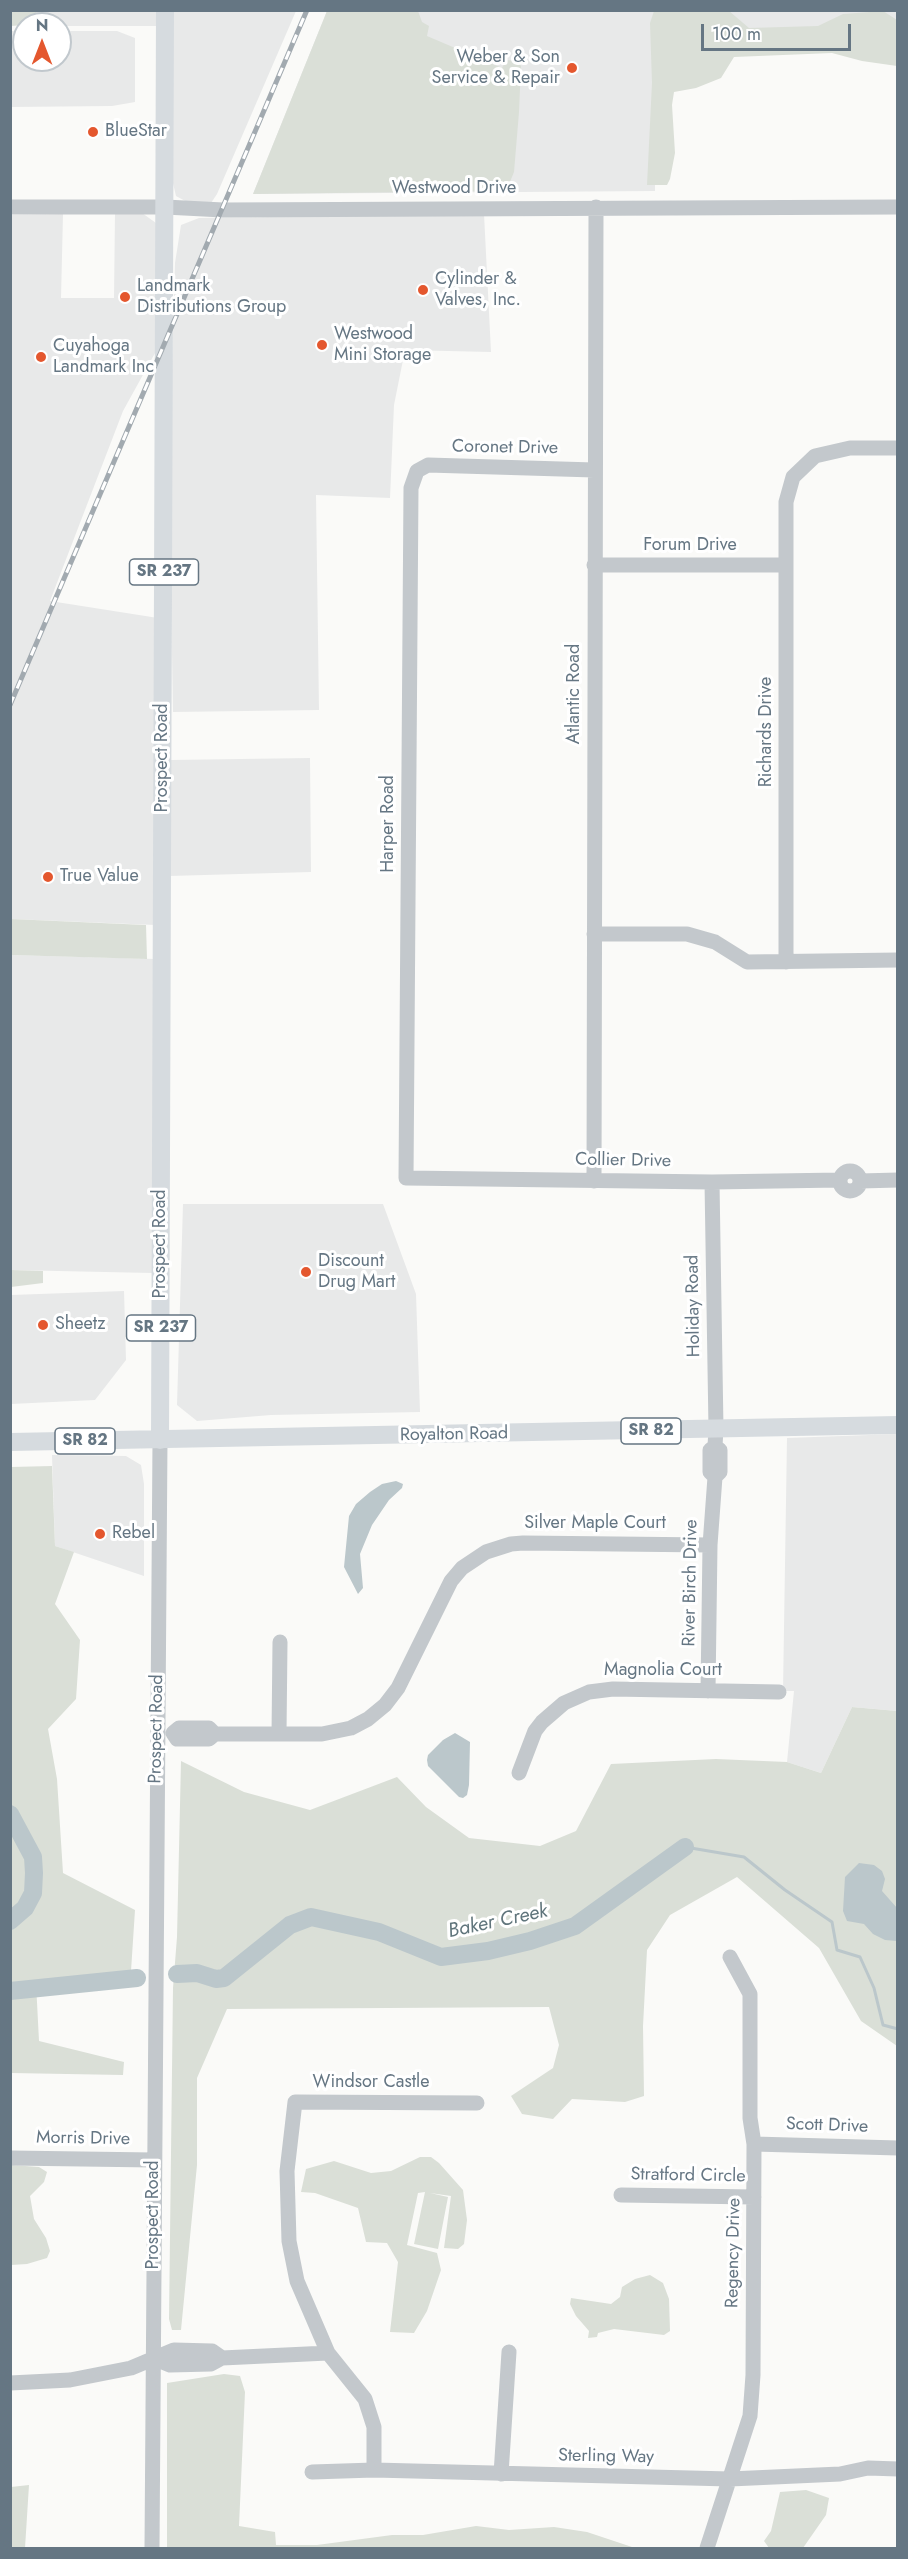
<!DOCTYPE html>
<html>
<head>
<meta charset="utf-8">
<style>
  body { margin:0 }
  #map { position:relative; width:908px; height:2559px; overflow:hidden; background:#fafaf8; font-family:Jost,sans-serif }
  canvas { display:block }
  .frame { position:absolute; inset:0; border:12px solid #657683; pointer-events:none }
  .north { position:absolute; left:12px; top:12px; width:60px; height:60px; box-sizing:border-box; background:#fff; border:2px solid #c1c8cd; border-radius:50%; rotate:0deg; font-size:16px; font-weight:700; line-height:24px; text-align:center; color:#657683 }
  .north::after { content:''; display:block; margin:auto; width:21px; height:27px; background:#e4572e; clip-path:polygon(50% 0,100% 100%,50% 72%,0 100%) }
  .scale { position:absolute; left:701px; top:24px; width:150px; height:27px; box-sizing:border-box; border:3px solid #657683; border-top:0; padding-left:8px; font-size:18px; line-height:21px; white-space:nowrap; color:#657683; -webkit-text-stroke:4px #fff; paint-order:stroke }
</style>
</head>
<body>
<div id="map">
<canvas width="908" height="2559"></canvas>
<div class="frame"></div>
<div class="north">N</div>
<div class="scale">100 m</div>
</div>
<script>
const g = document.querySelector('canvas').getContext('2d');
g.lineJoin = 'round';
function fillPath(path, color) { g.fillStyle = color; g.fill(path, 'evenodd'); }
const toPath = rows => new Path2D(rows.map(r => 'M' + r).join(''));
function strokePath(path, color, width, dash) { g.strokeStyle = color; g.lineWidth = width; g.lineCap = dash ? 'butt' : 'round'; g.setLineDash(dash || []); g.stroke(path); }
function write(font, color, halo, rows, align = 'center') {
  g.font = font + ' Jost,sans-serif'; g.lineWidth = 6; g.setLineDash([]); g.textBaseline = 'middle'; g.strokeStyle = halo; g.fillStyle = color; for (const [text, x, y, turn = 0] of rows) {
    g.save(); g.translate(x, y); g.rotate((+turn || 0) * Math.PI / 180); g.textAlign = isNaN(turn) ? turn : align; if (halo) g.strokeText(text, 0, 0); g.fillText(text, 0, 0); g.restore();
  }
}
fillPath(toPath([
  [36,11,157,11,157,26,60,26,60,24,38,24],
  [172,11,296,11,217,194,211,203,187,202,176,196,172,179],
  [327,11,897,11,897,49,656,38,655,191,253,194],
  [11,31,24,31,24,60,60,60,60,31,117,31,135,38,135,102,112,106,11,107],
  [115,213,142,213,156,223,160,344,123,411,50,601,158,618,155,925,11,919,11,215,63,214,61,298,114,298],
  [484,214,491,352,405,350,394,405,390,498,316,495,319,710,173,712,169,475,175,263,181,225,199,218],
  [310,758,311,872,169,876,171,760],
  [11,955,156,959,152,1273,11,1270],
  [183,1204,383,1204,416,1294,420,1412,271,1415,197,1421,177,1405],
  [124,1291,126,1360,95,1400,11,1404,11,1295],
  [897,1434,897,1711,852,1707,821,1773,787,1762,794,1691,783,1691,787,1438],
  [52,1455,126,1456,141,1465,144,1484,144,1576,55,1546]
]), '#e8e9e9');
fillPath(toPath([
  [11,10,36,11,38,24,11,26],
  [327,11,418,11,422,22,429,26,427,36,502,68,506,60,517,61,521,66,519,112,514,172,507,189,502,191,253,194],
  [654,11,729,11,749,28,818,26,843,14,883,11,897,20,897,66,862,61,832,53,734,57,721,78,696,88,674,92,672,105,675,153,670,179,667,185,647,185,652,83,650,23],
  [11,919,146,925,147,959,11,955],
  [11,1270,43,1271,43,1283,11,1287],
  [52,1466,55,1546,74,1552,55,1604,80,1640,76,1699,48,1729,57,1779,63,1873,135,1910,131,1971,36,1983,39,2041,124,2062,123,2075,11,2073,11,1467],
  [852,1707,897,1711,897,2046,861,2021,819,1948,737,1877,670,1915,647,1950,643,2026,644,2096,625,2102,572,2099,553,2119,522,2114,511,2096,553,2068,559,2045,549,2007,227,2009,197,2078,197,2165,181,2330,172,2330,169,2319,173,1988,177,1937,181,1761,244,1792,310,1810,397,1777,426,1807,469,1838,540,1846,576,1831,611,1764,716,1759,787,1762,821,1773],
  [420,2157,431,2157,439,2163,463,2190,467,2220,464,2244,458,2249,444,2248,451,2196,430,2193,448,2197,438,2249,414,2244,425,2192,418,2193,407,2245,437,2253,441,2270,427,2311,414,2333,390,2332,398,2262,387,2243,366,2242,358,2208,315,2193,301,2192,306,2169,334,2161,371,2173,391,2171],
  [11,2165,39,2167,47,2172,44,2182,30,2196,34,2219,46,2238,50,2251,47,2258,27,2264,11,2265],
  [650,2275,663,2283,669,2299,670,2331,664,2335,614,2329,598,2333,597,2337,588,2338,589,2331,576,2316,570,2304,571,2298,611,2304,620,2297,622,2287,635,2279],
  [224,2374,240,2376,245,2392,239,2526,275,2532,276,2545,317,2545,392,2535,423,2535,476,2526,509,2530,554,2527,587,2532,632,2547,680,2548,167,2548,167,2383],
  [29,2485,25,2548,11,2548,11,2487],
  [806,2490,829,2498,826,2515,803,2548,769,2548,764,2541,771,2531,780,2492]
]), '#dadfd7');
fillPath(toPath([
  [396,1481,403,1484,402,1488,389,1500,372,1525,360,1554,363,1588,358,1594,344,1567,349,1516,356,1504,370,1492,382,1484],
  [455,1733,470,1742,469,1785,467,1795,463,1798,459,1797,428,1766,427,1760,428,1755,443,1740],
  [859,1863,874,1865,882,1871,885,1879,882,1891,897,1908,897,1941,885,1940,873,1934,864,1924,847,1921,843,1911,845,1877]
]), '#bbc7cb');
strokePath(toPath([
  [685,1847,744,1857,785,1890,832,1922,837,1950,860,1957,874,1988,883,2025,898,2029]
]), '#bbc7cb', 3);
strokePath(toPath([
  [10,1814,33,1857,34,1873,33,1893,25,1908,10,1921],
  [177,1974,197,1973,216,1979,224,1978,290,1925,311,1917,379,1932,441,1957,488,1951,530,1941,575,1926,685,1847],
  [10,1991,137,1978]
]), '#bbc7cb', 18);
strokePath(toPath([
  [10,207,165,207,223,210,898,207],
  [594,470,428,465,417,471,411,488,406,1178,712,1182,840,1180],
  [594,565,786,565],
  [594,934,687,934,715,942,747,962,898,960],
  [786,962,786,502,793,477,815,456,850,448,898,448],
  '840 1181a10 10 0 1 1 20 0a10 10 0 1 1-20 0Z',
  [594,1181,596,207],
  [860,1181,898,1180],
  [712,1182,716,1429,715,1446,710,1450,710,1472,715,1477,720,1472,720,1450,715,1446],
  [708,1691,710,1545,715,1477],
  [179,1728,209,1728,215,1734,209,1739,177,1739,173,1733,179,1728],
  [215,1734,322,1734,351,1728,368,1719,385,1705,398,1688,451,1581,462,1568,486,1552,511,1544,523,1543,710,1545],
  [279,1734,280,1642],
  [519,1773,535,1731,542,1722,564,1703,589,1692,613,1689,779,1692],
  [754,2144,898,2148],
  [10,2158,154,2160],
  [621,2195,754,2197],
  [153,2358,170,2365,211,2364,222,2358,328,2353],
  [10,2383,70,2380,131,2368,174,2350,212,2351,222,2358],
  [374,2470,374,2427,365,2399,328,2353,297,2281,289,2241,287,2171,295,2102,477,2103],
  [312,2472,374,2470,730,2479,840,2474,868,2468,898,2469],
  [501,2474,509,2352],
  [152,2548,160,1440],
  [707,2548,750,2416,753,2375,754,2144,750,2118,750,1994,730,1957]
]), '#c3c8cc', 15);
strokePath(toPath([
  [160,1440,165,10],
  [10,1442,898,1425]
]), '#d6dbdf', 18);
const rail = toPath([
  [10,705,307,10]
]);
strokePath(rail, '#a2aab0', 5);
strokePath(rail, '#fff', 3, [9]);
for (const [x, y, r, color] of [
  [572,68,6,"#e4572e"],
  [93,132,6,"#e4572e"],
  [423,290,6,"#e4572e"],
  [125,297,6,"#e4572e"],
  [322,345,6,"#e4572e"],
  [41,357,6,"#e4572e"],
  [48,877,6,"#e4572e"],
  [306,1272,6,"#e4572e"],
  [43,1325,6,"#e4572e"],
  [100,1534,6,"#e4572e"]
]) { const dot = new Path2D(); dot.arc(x, y, r, 0, 2 * Math.PI); g.fillStyle = color; g.fill(dot); strokePath(dot, '#fff', 2); }
for (const [x, y, w] of [
  [164,572,69],
  [161,1328,69],
  [651,1431,60],
  [85,1441,60]
]) { const box = new Path2D(); box.roundRect(x - w / 2, y - 13, w, 26, 4.5); g.fillStyle = '#fff'; g.fill(box); strokePath(box, '#657683', 1.5); }
write('bold 16px', '#657683', null, [
  ["SR 237",164,572],
  ["SR 237",161,1328],
  ["SR 82",651,1431],
  ["SR 82",85,1441]
]);
write('18px', '#657683', '#fff', [
  ["Weber & Son",560,58,"right"],
  ["Service & Repair",560,79,"right"],
  ["BlueStar",105,132],
  ["Cylinder &",435,280],
  ["Valves, Inc.",435,301],
  ["Landmark",137,287],
  ["Distributions Group",137,308],
  ["Westwood",334,335],
  ["Mini Storage",334,356],
  ["Cuyahoga",53,347],
  ["Landmark Inc",53,368],
  ["True Value",60,877],
  ["Discount",318,1262],
  ["Drug Mart",318,1283],
  ["Sheetz",55,1325],
  ["Rebel",112,1534]
], 'left');
write('18px', '#657683', '#fff', [
  ["Westwood Drive",454,189],
  ["Coronet Drive",505,448,1],
  ["Forum Drive",690,546],
  ["Atlantic Road",575,694,-90],
  ["Richards Drive",767,732,-90],
  ["Prospect Road",163,758,-90],
  ["Harper Road",389,824,-90],
  ["Collier Drive",623,1161,1],
  ["Prospect Road",161,1244,-90],
  ["Holiday Road",694,1306,-91],
  ["Royalton Road",454,1435,-1],
  ["Silver Maple Court",595,1524],
  ["River Birch Drive",691,1583,-89],
  ["Magnolia Court",663,1671],
  ["Prospect Road",157,1729,-89],
  ["Windsor Castle",371,2083],
  ["Scott Drive",827,2126,2],
  ["Morris Drive",83,2139,1],
  ["Stratford Circle",688,2176,1],
  ["Prospect Road",154,2215,-90],
  ["Regency Drive",734,2253,-89],
  ["Sterling Way",606,2457,1]
]);
write('italic 20px', '#60757c', '#fff', [
  ["Baker Creek",498,1922,-12]
]);
</script>
</body>
</html>
